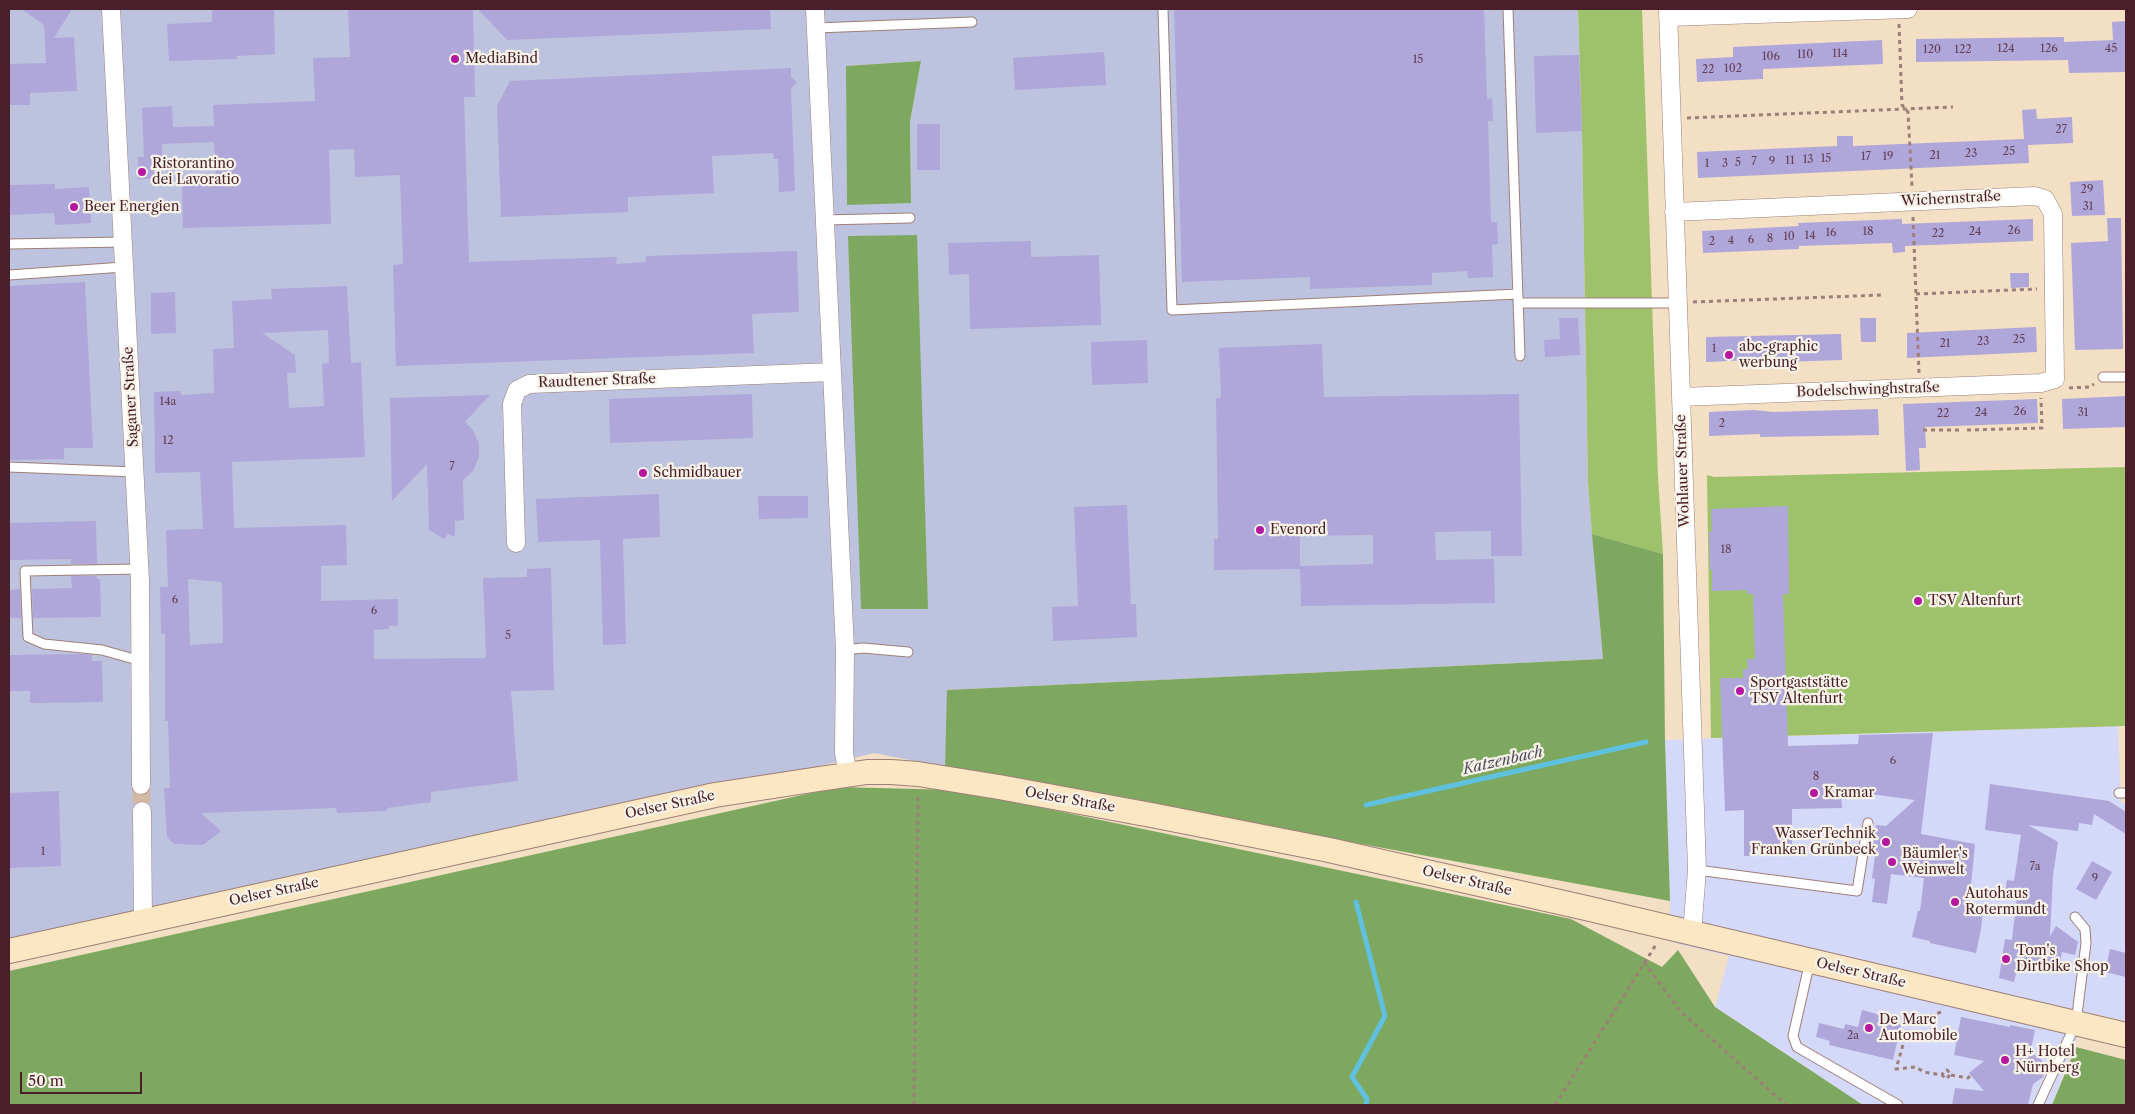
<!DOCTYPE html>
<html>
<head>
<meta charset="utf-8">
<style>
  body { margin:0 }
  #map { position:relative; width:2135px; height:1114px; overflow:hidden; background:#f3dfc4; font-family:"Libre Caslon Text",serif }
  canvas { display:block }
  .frame { position:absolute; inset:0; border:10px solid #4a1f2b; pointer-events:none }
  .scale { position:absolute; left:20px; top:1072px; width:122px; height:22px; box-sizing:border-box; border:2px solid #4a1f2b; border-top:0; padding-left:6px; font-size:15px; line-height:18px; white-space:nowrap; color:#4a1f2b; -webkit-text-stroke:4px #f7f3e8; paint-order:stroke }
</style>
</head>
<body>
<div id="map">
<canvas width="2135" height="1114"></canvas>
<div class="frame"></div>
<div class="scale">50 m</div>
</div>
<script>
const g = document.querySelector('canvas').getContext('2d');
g.lineJoin = 'round';
function fillPath(path, color) { g.fillStyle = color; g.fill(path, 'evenodd'); }
const toPath = rows => new Path2D(rows.map(r => 'M' + r).join(''));
function strokePath(path, color, width, dash) { g.strokeStyle = color; g.lineWidth = width; g.lineCap = dash ? 'butt' : 'round'; g.setLineDash(dash || []); g.stroke(path); }
function write(font, color, halo, rows, align = 'center') {
  g.font = font + ' "Libre Caslon Text",serif'; g.lineWidth = 4.5; g.setLineDash([]); g.textBaseline = 'middle'; g.strokeStyle = halo; g.fillStyle = color; for (const [text, x, y, turn = 0] of rows) {
    g.save(); g.translate(x, y); g.rotate((+turn || 0) * Math.PI / 180); g.textAlign = isNaN(turn) ? turn : align; if (halo) g.strokeText(text, 0, 0); g.fillText(text, 0, 0); g.restore();
  }
}
fillPath(toPath([
  [2118,726,2121,802,2126,805,2126,1021,2087,1012,2052,1105,1863,1105,1715,1007,1729,956,1671,942,1665,740]
]), '#d4d8f9');
fillPath(toPath([
  [9,9,1578,9,1582,132,1588,483,1603,659,948,690,945,767,874,753,9,960],
  [921,61,910,122,911,202,847,66]
]), '#bdc3de');
fillPath(toPath([
  [1578,9,1642,9,1658,477,1663,554,1592,534,1588,483,1582,132],
  [2126,467,2126,726,1711,738,1707,475,1714,477]
]), '#9ec26c');
fillPath(toPath([
  [921,61,910,122,911,203,847,205,846,66],
  [917,235,928,609,861,609,848,236],
  [1592,534,1663,554,1665,740,1670,901,945,767,947,690,1603,659],
  [838,787,958,790,1571,919,1662,967,1678,950,1715,1007,1863,1105,9,1105,9,971],
  [2076,1047,2126,1060,2126,1105,2052,1105]
]), '#7ea860');
strokePath(toPath([
  [1366,805,1646,742],
  [1356,902,1385,1016,1352,1077,1367,1099,1366,1105]
]), '#5fc1dd', 5);
fillPath(toPath([
  [21,9,72,9,54,38,74,37,77,91,30,93,30,105,9,105,10,64,46,63,44,25],
  [212,9,274,9,275,54,237,56,237,59,169,61,167,24,212,22],
  [348,9,473,9,475,97,464,97,469,262,617,257,616,264,646,262,646,256,797,251,799,312,752,314,754,353,396,366,393,265,403,264,400,175,355,177,354,149,329,150,331,224,183,228,182,178,216,177,214,142,162,144,162,179,138,179,138,157,144,157,142,108,172,106,173,127,214,126,213,105,315,101,313,58,350,57],
  [478,9,770,9,771,29,507,40],
  [1174,9,1484,9,1487,99,1492,98,1493,121,1488,121,1491,222,1497,222,1498,244,1492,245,1493,277,1468,278,1467,271,1432,273,1432,285,1310,289,1310,277,1182,282],
  [2126,21,2126,72,2069,73,2068,60,1916,62,1916,39,2064,37,2064,42,2113,40,2112,22],
  [1882,40,1883,64,1763,69,1763,79,1697,82,1696,59,1733,57,1733,47],
  [1104,52,1106,85,1015,90,1013,58],
  [1579,55,1582,131,1536,133,1534,56],
  [791,68,791,77,797,82,791,88,795,191,779,192,778,159,774,159,773,153,712,156,714,193,628,197,628,212,501,217,497,106,510,81],
  [2036,109,2037,119,2072,117,2073,143,2028,145,2029,163,1698,178,1697,152,1837,146,1837,136,1853,136,1853,146,2024,139,2022,110],
  [917,124,940,124,940,170,917,170],
  [2103,180,2105,215,2072,216,2070,182],
  [55,184,55,189,89,187,91,223,55,225,54,213,9,215,9,185],
  [2107,218,2121,218,2123,349,2075,350,2071,243,2108,241],
  [1902,219,1902,224,2033,219,2033,241,1905,246,1905,252,1893,253,1892,243,1799,246,1799,249,1703,253,1702,231,1799,226,1798,223],
  [1031,241,1031,257,1099,255,1101,325,970,329,969,274,949,275,948,243],
  [2010,273,2029,273,2029,287,2011,288],
  [85,282,93,448,64,448,64,459,9,460,9,286],
  [347,286,351,363,361,362,365,457,232,462,234,528,346,525,347,565,321,566,321,601,398,599,398,626,389,626,389,629,374,630,374,659,486,658,483,578,527,577,527,569,551,568,554,690,511,691,518,781,431,792,431,802,387,808,387,811,337,813,336,808,201,813,221,831,203,845,174,844,167,837,164,788,170,788,168,721,165,721,165,634,161,634,160,587,168,587,166,530,203,529,200,472,155,473,154,392,181,391,181,395,214,393,213,349,234,348,232,301,272,299,271,289],
  [328,330,329,363,322,364,324,406,289,408,287,373,296,373,295,355,262,333],
  [188,579,222,582,223,643,190,645],
  [175,292,176,333,151,334,151,293],
  [1559,318,1578,318,1580,355,1545,357,1544,340,1560,339],
  [1860,318,1876,318,1876,342,1861,342],
  [2036,327,2037,352,1907,358,1907,333],
  [1841,334,1842,360,1752,363,1752,360,1706,362,1706,337],
  [1147,340,1148,383,1092,385,1091,342],
  [1322,344,1324,397,1519,394,1522,556,1491,556,1491,531,1435,532,1436,560,1494,559,1495,603,1301,606,1300,569,1214,570,1214,539,1218,539,1216,398,1221,398,1219,348],
  [1373,535,1373,564,1300,566,1300,536],
  [752,394,753,438,610,443,609,399],
  [490,395,465,422,473,430,479,444,479,457,473,471,463,480,464,520,455,521,455,537,448,534,444,539,429,530,427,464,392,501,390,398],
  [2126,396,2126,427,2063,429,2062,399],
  [2037,399,2038,423,1925,427,1926,448,1919,448,1920,470,1906,471,1903,404],
  [1878,409,1879,435,1760,437,1760,434,1709,436,1709,412,1754,410,1773,412],
  [659,494,660,537,623,539,626,644,603,645,600,540,538,542,536,499],
  [758,496,808,496,808,518,759,519],
  [1127,505,1131,604,1136,604,1137,637,1053,641,1052,607,1078,606,1074,507],
  [1788,506,1789,594,1783,594,1788,746,1858,744,1859,735,1933,733,1921,834,1975,844,1969,906,1983,908,1981,929,1976,953,1930,943,1930,941,1912,937,1918,911,1920,911,1924,878,1891,874,1887,904,1872,902,1875,879,1872,878,1876,848,1873,847,1876,825,1886,826,1915,800,1841,790,1842,808,1792,809,1792,856,1744,856,1744,810,1725,811,1720,678,1743,678,1743,669,1748,669,1747,659,1755,659,1753,594,1747,594,1747,590,1712,591,1712,570,1710,570,1709,532,1712,531,1711,509],
  [96,521,97,564,71,564,71,559,9,560,9,523],
  [71,576,97,576,97,579,100,579,101,617,33,618,32,589,72,588],
  [20,589,21,618,9,618,9,590],
  [83,654,92,655,92,661,102,661,103,702,30,703,30,691,9,691,9,655],
  [1990,784,2109,801,2126,812,2126,834,2094,814,2092,825,2079,823,2078,831,2028,825,2058,842,2053,875,2050,936,2056,926,2078,942,2075,955,2062,952,2059,968,2050,966,2048,973,2018,966,2014,982,1999,978,2005,939,2012,940,2017,895,2005,894,2007,880,2014,881,2021,835,1985,830],
  [59,791,61,866,9,868,9,793],
  [2092,861,2112,872,2096,900,2076,889],
  [2110,949,2126,953,2126,977,2105,972],
  [1862,1010,1880,1015,1901,1025,1893,1060,1829,1045,1830,1041,1816,1037,1819,1023,1844,1029,1845,1024,1858,1027],
  [1961,1017,2010,1027,2010,1025,2035,1030,2030,1054,2038,1056,2045,1065,2043,1077,2033,1084,2028,1105,1952,1105,1955,1088,1984,1091,1969,1073,1984,1061,1954,1055]
]), '#afa6da');
strokePath(toPath([
  [141,785,142,811]
]), '#d1b9a5', 18, [18, 9]);
const lane = toPath([
  [1163,9,1172,310,1518,294],
  [1508,9,1520,356],
  [816,28,972,22],
  [824,220,910,218],
  [9,244,123,242],
  [9,275,124,267],
  [1519,303,1677,303],
  [2103,377,2126,377],
  [9,467,135,472],
  [140,569,25,571,28,637,44,644,102,650,141,661],
  [845,650,863,648,908,652],
  [2119,793,2126,793],
  [1697,870,1857,891,1868,823],
  [1810,961,1793,1036,1797,1047,1898,1105],
  [2038,1105,2076,1023,2086,943,2085,929,2075,917]
]);
const street = toPath([
  [111,9,140,581,141,785],
  [815,9,845,650,844,753,848,775],
  [1668,9,1697,870,1692,933],
  [1668,17,1908,9],
  [1674,212,2035,196,2045,199,2053,214,2055,379,2041,383,1681,397],
  [516,543,512,404,517,390,529,384,832,372],
  [142,811,143,921]
]);
const secondary = toPath([
  [9,951,715,795,819,779,867,772,891,772,918,774,999,787,1151,815,1329,850,1586,908,2126,1035]
]);
strokePath(lane, '#9e7f78', 11);
strokePath(street, '#9e7f78', 19);
strokePath(secondary, '#9e7f78', 26);
strokePath(toPath([
  [1899,24,1902,105,1908,112,1912,186],
  [1687,118,1953,107],
  [1913,217,1919,373],
  [1916,294,2037,289],
  [1693,302,1883,295],
  [2069,388,2090,387,2094,384],
  [1923,430,1959,430],
  [1967,430,2042,428,2041,398],
  [1644,962,1681,1012,1786,1105],
  [1941,1012,1909,1024,1896,1069,1916,1067,1924,1072,1942,1075,1946,1079,1951,1074,1947,1070,1944,1071,1942,1075],
  [1951,1075,1968,1078,1971,1075],
  [914,1105,918,793],
  [1555,1105,1657,943]
]), '#9e7f78', 3, [4, 4]);
strokePath(lane, '#fff', 9);
strokePath(street, '#fff', 18);
strokePath(secondary, '#fbe7c3', 24);
for (const [x, y, r, color] of [
  [455,59,5,"#b5179e"],
  [142,172,5,"#b5179e"],
  [74,207,5,"#b5179e"],
  [1729,355,5,"#b5179e"],
  [643,473,5,"#b5179e"],
  [1260,530,5,"#b5179e"],
  [1918,601,5,"#b5179e"],
  [1740,691,5,"#b5179e"],
  [1814,793,5,"#b5179e"],
  [1886,842,5,"#b5179e"],
  [1892,862,5,"#b5179e"],
  [1955,902,5,"#b5179e"],
  [2006,959,5,"#b5179e"],
  [1869,1028,5,"#b5179e"],
  [2005,1060,5,"#b5179e"]
]) { const dot = new Path2D(); dot.arc(x, y, r, 0, 2 * Math.PI); g.fillStyle = color; g.fill(dot); strokePath(dot, '#f7f3e8', 2); }
write('11px', '#634157', null, [
  ["124",2006,49],
  ["126",2049,49],
  ["45",2111,49],
  ["120",1932,50],
  ["122",1963,50],
  ["114",1840,54],
  ["110",1805,55],
  ["106",1771,57],
  ["15",1418,60],
  ["102",1733,69],
  ["22",1708,70],
  ["27",2061,130],
  ["25",2009,152],
  ["23",1971,154],
  ["21",1935,156],
  ["17",1866,157],
  ["19",1888,157],
  ["15",1826,159],
  ["13",1808,160],
  ["11",1790,161],
  ["7",1754,162],
  ["9",1772,162],
  ["5",1738,163],
  ["1",1707,164],
  ["3",1725,164],
  ["29",2087,190],
  ["31",2088,207],
  ["26",2014,231],
  ["18",1868,232],
  ["24",1975,232],
  ["16",1831,233],
  ["22",1938,234],
  ["14",1810,236],
  ["10",1789,237],
  ["8",1770,239],
  ["6",1751,240],
  ["4",1731,241],
  ["2",1712,242],
  ["25",2019,340],
  ["23",1983,342],
  ["21",1945,344],
  ["1",1714,349],
  ["14a",168,402],
  ["26",2020,412],
  ["24",1981,413],
  ["31",2083,413],
  ["22",1943,414],
  ["2",1722,424],
  ["12",168,441],
  ["7",452,467],
  ["18",1726,550],
  ["6",175,600],
  ["6",374,611],
  ["5",508,636],
  ["6",1893,761],
  ["8",1816,777],
  ["1",43,852],
  ["7a",2035,867],
  ["9",2095,879],
  ["2a",1853,1036]
]);
write('14px', '#4a1f2b', '#f7f3e8', [
  ["MediaBind",465,59],
  ["Ristorantino",152,164],
  ["dei Lavoratio",152,180],
  ["Beer Energien",84,207],
  ["abc-graphic",1739,347],
  ["werbung",1739,363],
  ["Schmidbauer",653,473],
  ["Evenord",1270,530],
  ["TSV Altenfurt",1928,601],
  ["Sportgaststätte",1750,683],
  ["TSV Altenfurt",1750,699],
  ["Kramar",1824,793],
  ["WasserTechnik",1876,834,"right"],
  ["Franken Grünbeck",1876,850,"right"],
  ["Bäumler's",1902,854],
  ["Weinwelt",1902,870],
  ["Autohaus",1965,894],
  ["Rotermundt",1965,910],
  ["Tom's",2016,951],
  ["Dirtbike Shop",2016,967],
  ["De Marc",1879,1020],
  ["Automobile",1879,1036],
  ["H+ Hotel",2015,1052],
  ["Nürnberg",2015,1068]
], 'left');
write('14px', '#4a1f2b', '#f7f3e8', [
  ["Wichernstraße",1951,199,-3],
  ["Raudtener Straße",597,381,-2],
  ["Bodelschwinghstraße",1868,390,-2],
  ["Saganer Straße",131,397,-93],
  ["Wohlauer Straße",1683,471,-92],
  ["Oelser Straße",1070,800,10],
  ["Oelser Straße",670,805,-12],
  ["Oelser Straße",1467,881,13],
  ["Oelser Straße",274,892,-12],
  ["Oelser Straße",1861,973,13]
]);
write('italic 15px', '#505060', '#f7f3e8', [
  ["Katzenbach",1503,761,-13]
]);
</script>
</body>
</html>
